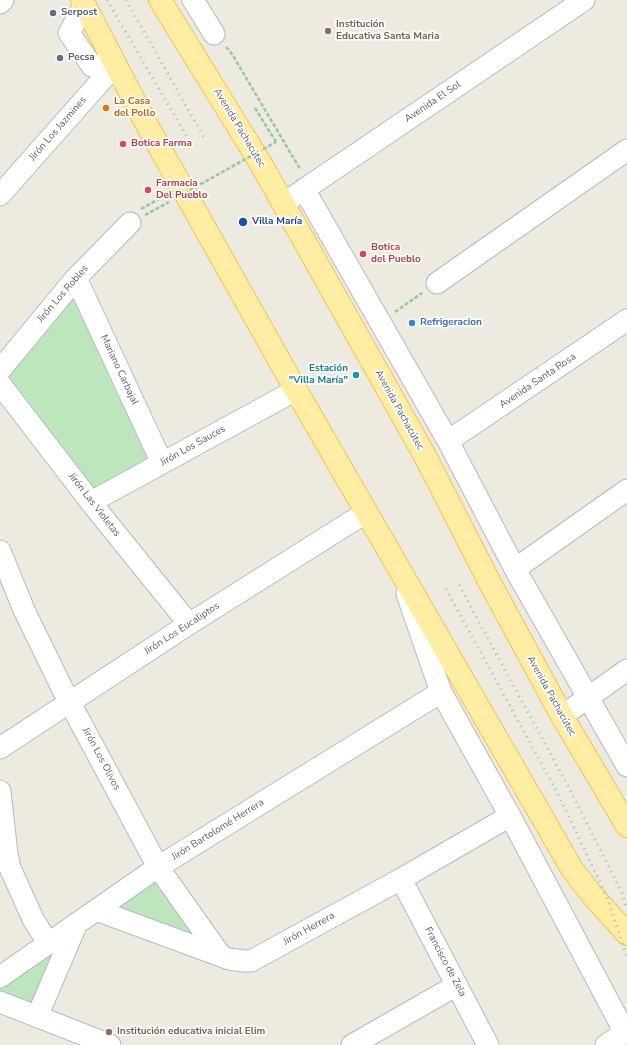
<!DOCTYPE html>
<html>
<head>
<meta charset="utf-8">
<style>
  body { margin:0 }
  canvas { display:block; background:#edeae0 }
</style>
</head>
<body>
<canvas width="627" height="1045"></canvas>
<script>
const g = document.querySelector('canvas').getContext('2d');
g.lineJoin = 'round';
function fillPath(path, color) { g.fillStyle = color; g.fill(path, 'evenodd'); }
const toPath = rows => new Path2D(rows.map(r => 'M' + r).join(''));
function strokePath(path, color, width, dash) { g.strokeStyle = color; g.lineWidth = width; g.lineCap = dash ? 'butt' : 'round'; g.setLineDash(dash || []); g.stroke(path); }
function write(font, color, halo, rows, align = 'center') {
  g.font = font + ' "Nunito Sans",sans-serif'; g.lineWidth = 3.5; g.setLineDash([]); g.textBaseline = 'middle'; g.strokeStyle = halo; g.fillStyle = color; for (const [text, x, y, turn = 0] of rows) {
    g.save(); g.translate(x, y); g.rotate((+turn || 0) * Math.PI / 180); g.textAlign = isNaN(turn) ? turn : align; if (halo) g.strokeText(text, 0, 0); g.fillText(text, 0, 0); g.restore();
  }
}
fillPath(toPath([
  [74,289,153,461,94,492,6,375],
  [153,881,203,941,117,908],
  [55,946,34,1007,0,990,0,985]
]), '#bde6bc');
const minor = toPath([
  [193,0,214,34],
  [0,3,3,0],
  [85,4,69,33,92,66,116,64],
  [304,189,448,441,515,569,627,766],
  [0,195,116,64],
  [293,197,584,0],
  [76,278,162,463],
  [437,283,627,150],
  [0,370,76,278,130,223],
  [0,384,93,505,189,624],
  [448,441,627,320],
  [91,502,296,390],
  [0,551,24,610,62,688,158,867,221,956],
  [515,569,627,490],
  [407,594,441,692,510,816,621,1025,621,1033,619,1037,606,1045],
  [562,716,627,670],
  [0,748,189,624,365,513],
  [0,791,7,854,10,868,33,919,48,943],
  [401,879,488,1045],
  [96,910,229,959,244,961,251,961,401,879,510,816],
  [0,977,158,867,441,692],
  [0,1002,110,1045],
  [37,1017,77,923],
  [352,1045,457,985]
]);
const major = toPath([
  [82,0,148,127,296,390,572,869,593,896,627,934],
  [160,0,261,164,425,456,491,585,562,716,627,826]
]);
strokePath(minor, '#b6b9be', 23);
strokePath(major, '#f4c252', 24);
strokePath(toPath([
  [226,47,232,54,300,169],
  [255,108,276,142],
  [141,209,166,195],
  [145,215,169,202],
  [395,312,422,293]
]), '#95c7a2', 2.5, [4, 2]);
strokePath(minor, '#fff', 21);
strokePath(major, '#ffeda3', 22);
strokePath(toPath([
  [107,0,194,149],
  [126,0,206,141],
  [459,585,569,788,622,893,627,910],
  [446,589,557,792,607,897,627,957]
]), '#b2b3b3', 3, [1, 5]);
strokePath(toPath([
  [174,199,276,142]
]), '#95c7a2', 2.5, [4, 2]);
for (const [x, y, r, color] of [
  [53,13,4,"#5c6f8a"],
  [328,31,4,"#8d6e63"],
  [60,58,4,"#5c6f8a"],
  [106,108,4,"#e8710a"],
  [123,144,4,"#e0444e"],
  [148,190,4,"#e0444e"],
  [243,222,5,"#1a4fb4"],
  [363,254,4,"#e0444e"],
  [412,323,4,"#3f7fe0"],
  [356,375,4,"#0f9aa8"],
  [109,1032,4,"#8d6e63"]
]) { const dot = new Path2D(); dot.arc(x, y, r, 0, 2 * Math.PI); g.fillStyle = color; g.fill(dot); strokePath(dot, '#fff', 1.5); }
write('bold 10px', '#4e5e75', '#fff', [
  ["Serpost",61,13],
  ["Pecsa",68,58]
], 'left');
write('bold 10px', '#785e54', '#fff', [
  ["Institución",336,25],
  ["Educativa Santa Maria",336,37],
  ["Institución educativa inicial Elim",117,1032]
], 'left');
write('bold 10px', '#c56008', '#fff', [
  ["La Casa",114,102],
  ["del Pollo",114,114]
], 'left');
write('10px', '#595d62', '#fff', [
  ["Avenida El Sol",433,102,-34],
  ["Avenida Pachacútec",239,128,59],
  ["Jirón Los Jazmines",58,129,-49],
  ["Jirón Los Robles",63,294,-49],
  ["Mariano Carbajal",119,370,65],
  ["Avenida Santa Rosa",538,381,-34],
  ["Avenida Pachacútec",399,410,61],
  ["Jirón Los Sauces",193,446,-29],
  ["Jirón Las Violetas",94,505,52],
  ["Jirón Los Eucaliptos",182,629,-33],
  ["Avenida Pachacútec",551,696,61],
  ["Jirón Los Olivos",101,759,62],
  ["Jirón Bartolomé Herrera",218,830,-32],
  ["Jirón Herrera",309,929,-29],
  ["Francisco de Zela",445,962,62]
]);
write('bold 10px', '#be3a42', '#fff', [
  ["Botica Farma",131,144],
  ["Farmacia",156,184],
  ["Del Pueblo",156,196],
  ["Botica",371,248],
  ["del Pueblo",371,260]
], 'left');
write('bold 10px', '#164399', '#fff', [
  ["Villa María",252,222]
], 'left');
write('bold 10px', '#366cbe', '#fff', [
  ["Refrigeracion",420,323]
], 'left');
write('bold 10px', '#0d838f', '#fff', [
  ["Estación",348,369],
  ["\"Villa María\"",348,381]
], 'right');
</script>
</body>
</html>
